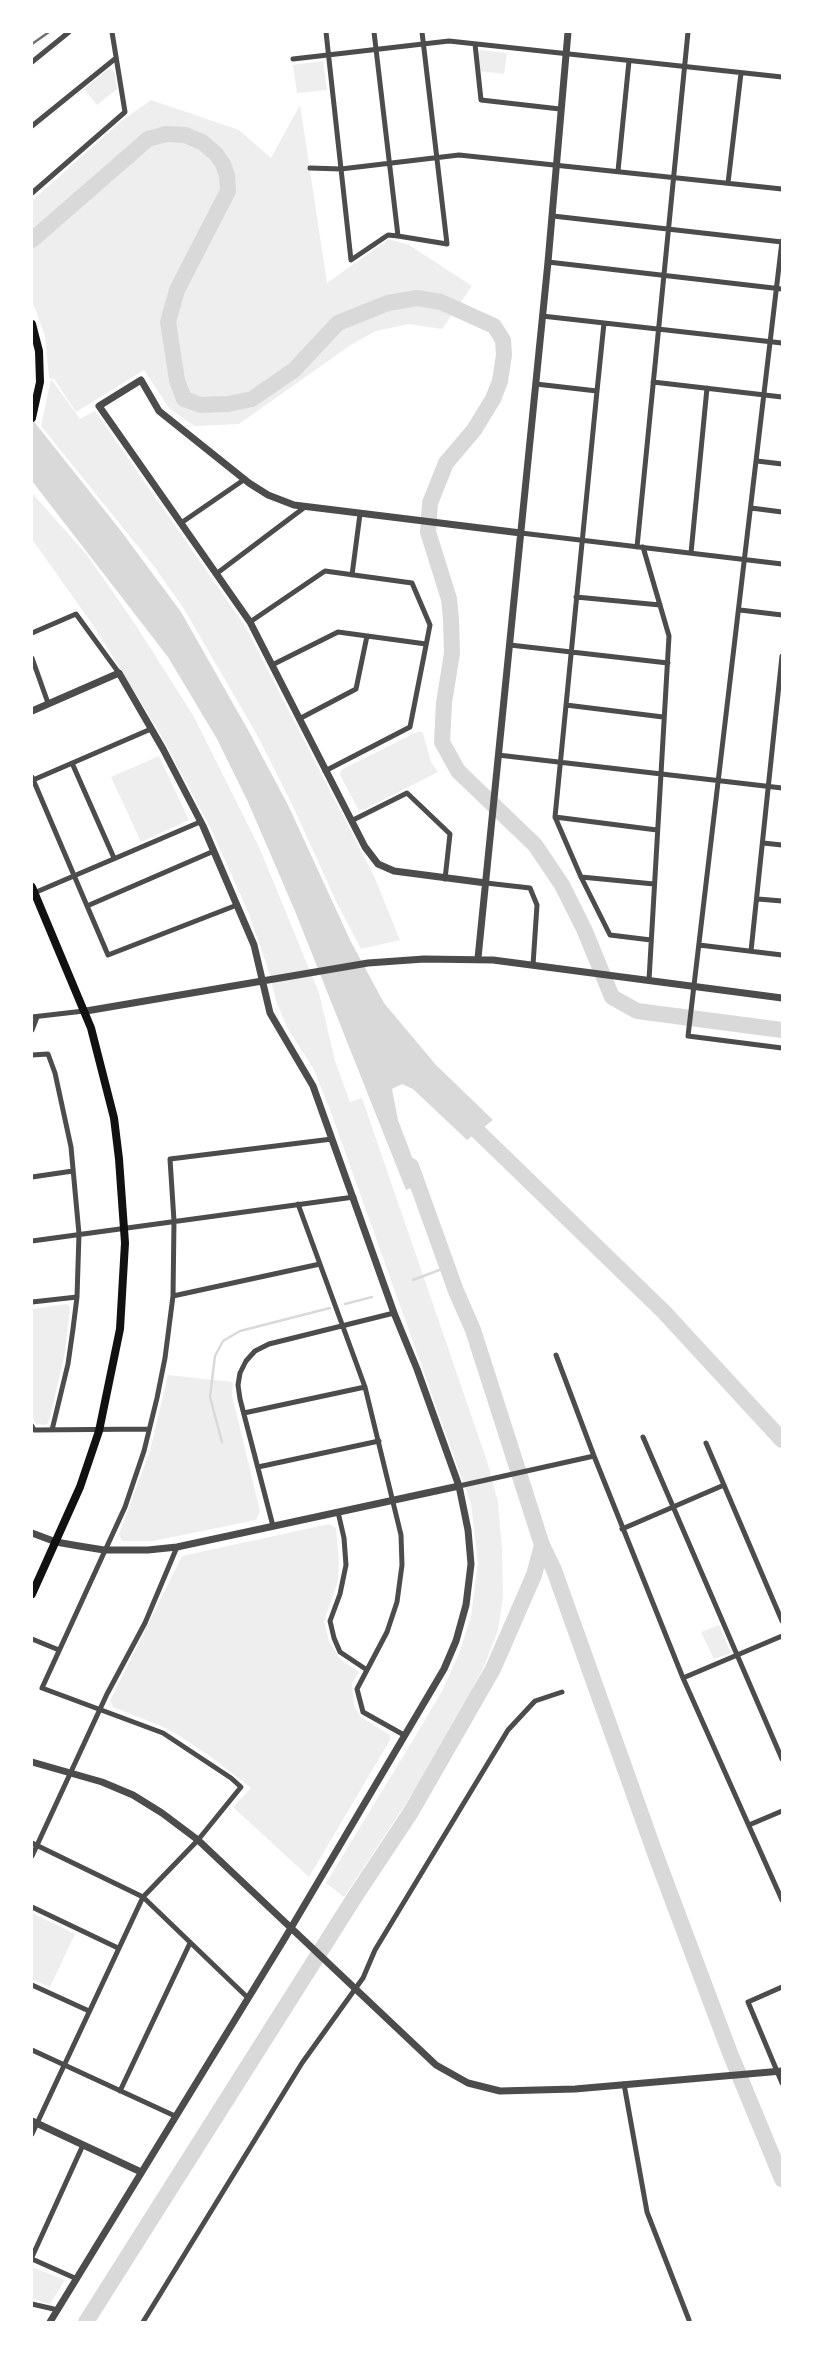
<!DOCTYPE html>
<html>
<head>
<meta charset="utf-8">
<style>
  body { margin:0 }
  #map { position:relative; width:814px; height:2354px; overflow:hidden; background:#fff; font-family:Raleway,sans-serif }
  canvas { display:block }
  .frame { position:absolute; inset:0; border:33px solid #fff; pointer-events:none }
</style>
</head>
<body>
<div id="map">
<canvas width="814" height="2354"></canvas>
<div class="frame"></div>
</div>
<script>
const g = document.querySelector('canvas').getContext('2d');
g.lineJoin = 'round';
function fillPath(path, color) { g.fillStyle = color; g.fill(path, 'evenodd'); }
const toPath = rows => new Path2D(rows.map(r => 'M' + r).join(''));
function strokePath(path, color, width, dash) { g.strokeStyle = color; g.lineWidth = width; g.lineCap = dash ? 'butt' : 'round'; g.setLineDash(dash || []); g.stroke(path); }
fillPath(toPath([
  [480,50,507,53,504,74,480,71,478,53],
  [323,61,327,90,297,93,293,65],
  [108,69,115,72,117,89,97,105,84,89],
  [151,100,239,130,271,158,300,105,327,283,389,239,409,245,472,286,442,329,409,324,376,331,352,344,239,424,194,426,169,408,144,370,76,412,54,379,49,378,45,336,32,300,32,201,120,122],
  [51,379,80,419,95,411,245,626,374,876,400,940,361,949,336,901,291,802,256,733,184,609,153,565,41,426],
  [32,493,87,555,133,621,193,715,260,849,319,993,335,1061,350,1102,362,1098,488,1464,498,1502,502,1550,503,1597,498,1630,485,1664,460,1715,420,1782,344,1897,326,1883,413,1740,442,1691,460,1651,471,1616,478,1563,471,1504,329,1107,313,1068,288,1029,277,1004,267,966,249,914,211,829,158,730,97,631,32,539],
  [419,731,423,733,431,762,438,772,363,810,358,809,340,775,341,770],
  [159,756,189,820,141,842,111,777],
  [67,1304,70,1307,65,1352,49,1422,46,1425,36,1424,32,1417,32,1309],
  [168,1375,233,1382,232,1395,260,1511,256,1520,153,1541,122,1541,119,1534,150,1451],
  [329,1524,336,1528,339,1561,338,1581,324,1621,329,1641,340,1659,359,1672,352,1684,354,1706,362,1718,390,1735,390,1740,309,1877,233,1807,251,1788,211,1757,180,1736,161,1726,113,1707,110,1701,182,1556],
  [719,1625,731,1653,714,1659,701,1632],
  [32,1913,75,1934,50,1987,32,1979],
  [32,2267,65,2280,50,2304,32,2299]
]), '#eee');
fillPath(toPath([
  [32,419,121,531,181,612,248,730,288,805,351,942,384,1003,436,1065,493,1120,467,1140,413,1089,402,1084,392,1089,398,1120,422,1183,406,1190,295,911,248,802,217,739,168,657,32,481]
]), '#d9d9d9');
strokePath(toPath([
  [413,1280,447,1267],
  [345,1304,372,1297],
  [222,1442,210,1397,215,1356,223,1341,240,1331,330,1308]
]), '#d9d9d9', 2.5);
strokePath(toPath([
  [32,240,148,139,166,134,185,135,202,142,216,154,223,164,227,175,228,191,177,290,168,322,177,380,184,399,201,405,228,404,252,399,294,370,338,323,388,303,417,298,441,302,494,326,503,340,504,355,500,381,493,399,474,430,446,463,430,503,428,532,449,599,451,619,452,653,444,703,442,742,458,771,535,845,562,885,584,929,612,997,637,1011,782,1030],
  [463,1117,664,1312,782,1440],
  [411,1166,456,1291,473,1330,542,1545,554,1570,656,1856,730,2053,782,2179],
  [86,2322,356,1895,411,1812,493,1669,534,1575,542,1545]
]), '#d9d9d9', 16);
strokePath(toPath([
  [326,32,351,260,388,235,398,236,374,32],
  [475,44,481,100,560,109],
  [293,59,449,41,782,77],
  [32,62,69,32],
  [32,126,116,58],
  [310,168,341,169,459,155,782,189],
  [618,171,629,61],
  [728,183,741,73],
  [32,193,125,112,112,32],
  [553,216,782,242],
  [398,236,447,244,422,32],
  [782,241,688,1036,782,1048],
  [548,262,782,289],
  [542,316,782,343],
  [653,382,782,397],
  [536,384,597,391,555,817,581,877,610,935,651,940],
  [597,391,604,323],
  [757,461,782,464],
  [751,508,782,512],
  [181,523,245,479],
  [521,533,782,564],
  [637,547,688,32],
  [643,547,669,636,649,980],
  [691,553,707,388],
  [216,574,305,507],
  [352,575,360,514],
  [576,597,660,605],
  [740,610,782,615],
  [250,622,325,571,412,583,430,625,410,727,325,771],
  [32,633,76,614,119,673],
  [510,645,668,663],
  [32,658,48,703],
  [272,665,338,632,426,644],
  [566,705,663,717],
  [299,719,356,689,367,636],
  [498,755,782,788],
  [72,763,114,858],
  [32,777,108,955,237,905],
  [33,780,151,729],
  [555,817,657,830],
  [351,821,407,793,450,834,445,879],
  [763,843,782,845],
  [581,877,654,884],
  [486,883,530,888,537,905,533,965],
  [34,893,200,822],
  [758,899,782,901],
  [87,906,214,851],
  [699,945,782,955],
  [751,951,782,656],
  [32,1017,84,1011],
  [32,1030,37,1017],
  [32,1055,48,1054,55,1073,71,1147,79,1234,77,1297,73,1329,68,1364,52,1430],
  [32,1177,73,1171],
  [298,1204,365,1387,401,1535,402,1565,397,1602,387,1632,367,1670],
  [32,1241,354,1197],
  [173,1296,320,1264],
  [32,1302,77,1297],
  [556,1355,594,1456,683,1678,782,1900],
  [244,1413,365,1387],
  [32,1426,34,1430,149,1429],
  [643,1437,782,1759],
  [706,1443,782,1621],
  [258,1467,379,1441],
  [459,1486,594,1456],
  [338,1512,344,1538,346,1565,340,1594,330,1621,334,1638,340,1652,367,1670,357,1689,363,1712,404,1735],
  [273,1526,240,1399,238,1385,240,1373,246,1361,255,1351,269,1344,394,1313],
  [622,1529,724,1485],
  [32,1639,59,1650],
  [683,1678,782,1636],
  [749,1825,782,1811],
  [32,1843,143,1897,247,1997],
  [32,1856,107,1694,145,1623,177,1547],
  [32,1907,118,1948],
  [32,1985,89,2011],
  [782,1987,748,2002,782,2083],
  [32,2050,175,2116],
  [624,2084,647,2212,689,2320],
  [120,2091,190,1943],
  [32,2134,143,1897,198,1840,241,1787,231,1778,163,1733,42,1688,125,1507,144,1451,157,1398,165,1358,173,1296,174,1221,170,1159,332,1139],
  [32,2257,83,2145],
  [32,2259,77,2279],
  [32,2304,58,2310],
  [143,2322,302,2063,363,1978,375,1950,508,1730,535,1701,562,1692]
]), '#4c4c4c', 5);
strokePath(toPath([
  [32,711,119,673,163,749,203,826,254,945,270,1013,313,1086,394,1313,417,1369,459,1486],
  [486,883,394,871,378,864,365,847,250,622,99,406,141,380,159,411,249,483,268,495,294,505,521,533],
  [478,958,548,262,568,32],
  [86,1011,368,963,424,959,493,960,782,998],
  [32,1533,56,1542,79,1546,104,1550,148,1550,177,1547,459,1486,468,1530,471,1564,466,1605,456,1641,444,1669,285,1938,50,2322],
  [32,1762,102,1782,133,1795,162,1813,198,1840,436,2065,468,2083,500,2091,575,2089,782,2071],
  [32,2121,141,2172]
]), '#4c4c4c', 7);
strokePath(toPath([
  [32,324,39,351,40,382,32,418],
  [32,887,91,1028,114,1118,119,1159,125,1243,120,1329,99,1431,80,1487,32,1594]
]), '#111', 8);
strokePath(toPath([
  [32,44,49,32]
]), '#707070', 2.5);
</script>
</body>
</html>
